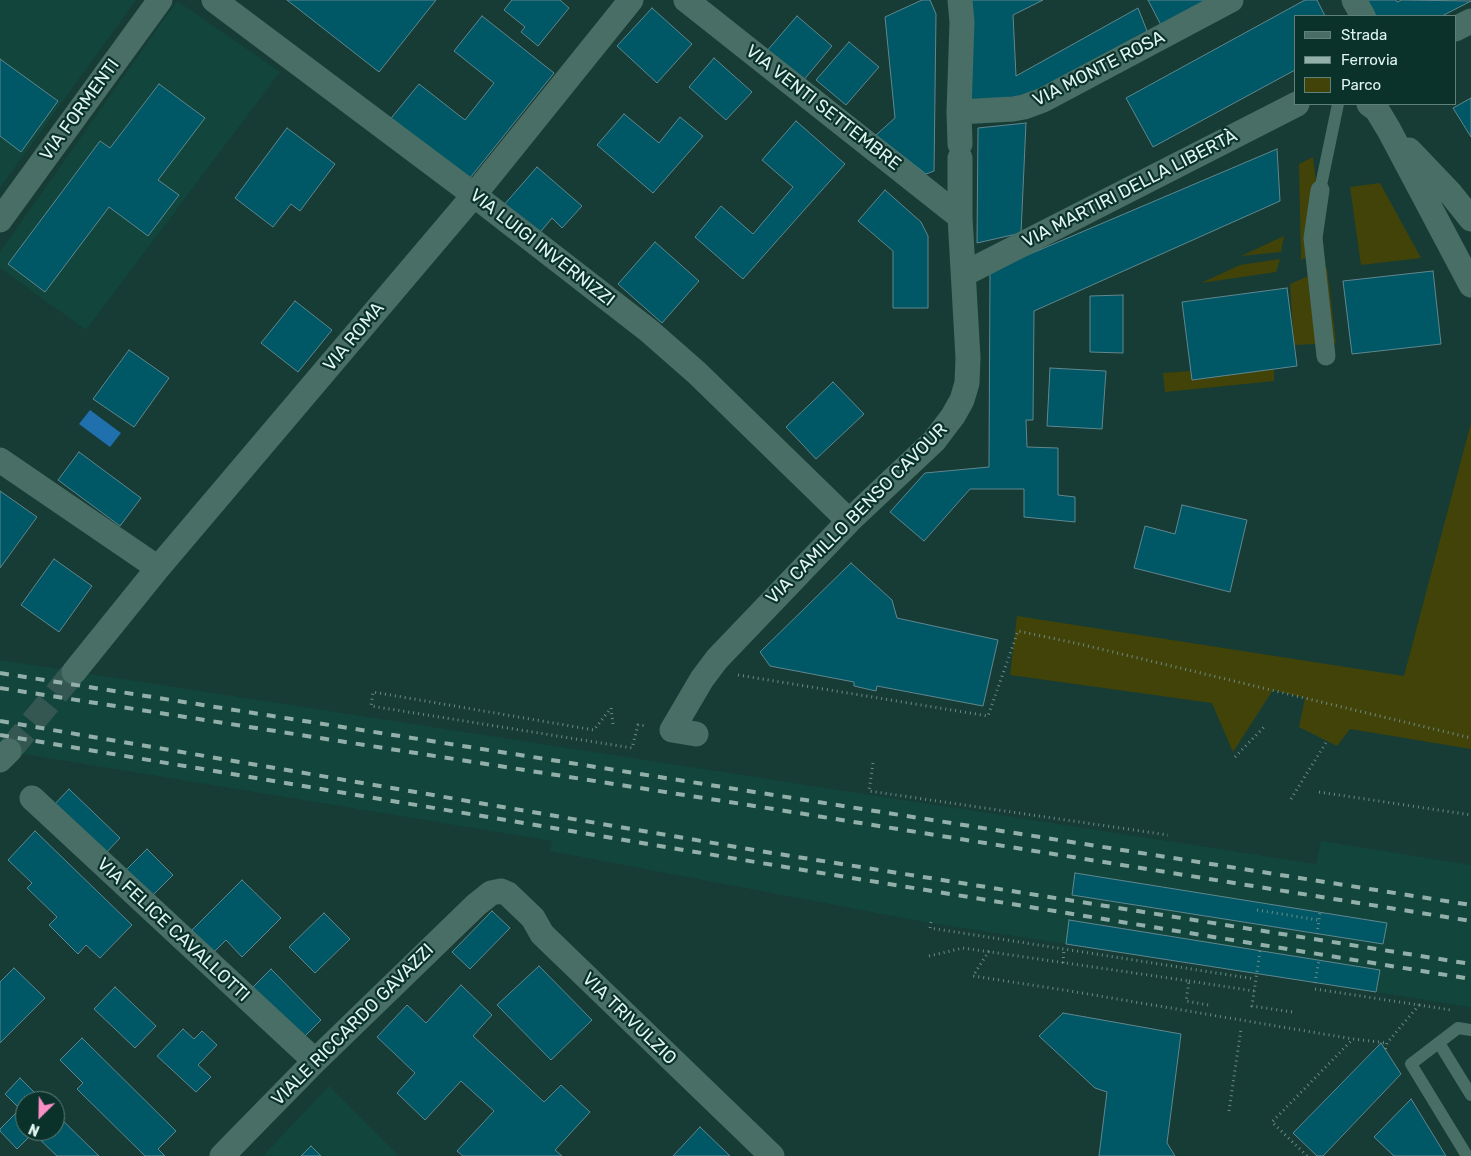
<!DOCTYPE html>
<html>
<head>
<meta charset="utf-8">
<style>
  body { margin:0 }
  #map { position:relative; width:1471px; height:1156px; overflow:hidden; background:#163c35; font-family:Rubik,sans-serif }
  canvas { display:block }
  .legend { position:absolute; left:1294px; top:15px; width:162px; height:90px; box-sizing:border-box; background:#0a322b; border:1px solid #60807a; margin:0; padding:6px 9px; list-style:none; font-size:15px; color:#e0f5f0 }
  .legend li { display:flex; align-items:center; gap:10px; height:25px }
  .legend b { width:25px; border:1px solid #60807a }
  .north { position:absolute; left:15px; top:1091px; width:50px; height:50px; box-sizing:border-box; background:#0a322b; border:1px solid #60807a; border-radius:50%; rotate:203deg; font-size:14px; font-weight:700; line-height:20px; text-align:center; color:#e0f5f0 }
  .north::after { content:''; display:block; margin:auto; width:18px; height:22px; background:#fb8fc6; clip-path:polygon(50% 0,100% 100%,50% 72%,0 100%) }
</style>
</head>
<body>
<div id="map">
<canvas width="1471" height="1156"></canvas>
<ul class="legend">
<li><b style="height:6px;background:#486e65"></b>Strada</li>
<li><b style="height:6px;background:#93afa9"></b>Ferrovia</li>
<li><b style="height:14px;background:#424309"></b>Parco</li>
</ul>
<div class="north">N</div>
</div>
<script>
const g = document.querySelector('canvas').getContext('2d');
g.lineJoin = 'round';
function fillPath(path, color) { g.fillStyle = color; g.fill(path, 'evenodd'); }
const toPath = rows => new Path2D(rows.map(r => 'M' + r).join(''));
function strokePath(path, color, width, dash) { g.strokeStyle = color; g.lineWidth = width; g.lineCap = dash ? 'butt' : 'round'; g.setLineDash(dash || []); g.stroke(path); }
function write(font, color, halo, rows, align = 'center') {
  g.font = font + ' Rubik,sans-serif'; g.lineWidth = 4.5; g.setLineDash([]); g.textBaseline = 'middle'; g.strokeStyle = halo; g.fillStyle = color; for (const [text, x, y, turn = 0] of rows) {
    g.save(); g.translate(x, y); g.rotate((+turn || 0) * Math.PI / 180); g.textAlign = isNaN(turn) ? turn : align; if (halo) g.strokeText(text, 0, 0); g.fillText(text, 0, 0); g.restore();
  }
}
fillPath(toPath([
  [0,0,136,0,0,188],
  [177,1,280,72,86,330,0,268,0,252],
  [0,660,1316,864,1321,841,1471,865,1471,1007,925,922,550,851,552,841,0,750],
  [329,1086,399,1156,263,1156]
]), '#12453c');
fillPath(toPath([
  [1313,157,1324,250,1301,260,1299,164],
  [1380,183,1421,258,1361,265,1350,187],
  [1284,236,1281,252,1241,256],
  [1280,259,1276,272,1201,283,1240,265],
  [1327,268,1336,343,1294,345,1290,284],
  [1274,365,1274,381,1165,392,1163,373],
  [1471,423,1471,749,1350,729,1337,746,1299,727,1305,698,1273,690,1233,752,1212,703,1010,675,1017,616,1404,676]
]), '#424309');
fillPath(toPath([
  [90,410,121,433,110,447,79,424]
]), '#2170ae');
const building = toPath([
  [287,0,436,0,379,72,287,0],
  [512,0,560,0,569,8,538,46,521,32,525,27,504,10,512,0],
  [922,0,930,0,936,14,934,171,926,174,876,135,895,118,885,17,922,0],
  [964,0,1043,0,1013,15,1016,76,1138,8,1149,36,1017,104,966,107,964,0],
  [1148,0,1215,0,1162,27,1148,0],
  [1305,0,1317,0,1325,16,1295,16,1295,70,1153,147,1126,98,1305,0],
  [1367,0,1396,0,1397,2,1402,0,1471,1,1442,16,1376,16,1367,0],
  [652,8,692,44,657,83,617,46,652,8],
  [482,16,554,73,466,183,388,122,419,84,465,120,494,83,454,51,482,16],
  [797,16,832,46,802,82,766,52,797,16],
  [849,42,879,67,846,105,816,80,849,42],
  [714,58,752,92,726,120,689,87,714,58],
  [0,59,58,101,21,152,0,136,0,59],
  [159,84,205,118,158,180,179,195,148,236,109,207,45,292,8,264,100,141,110,148,159,84],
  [1471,98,1471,137,1453,108,1471,98],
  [624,114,659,143,680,117,703,136,653,193,597,145,624,114],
  [796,121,845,164,743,279,695,237,721,206,753,234,793,187,762,160,796,121],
  [1026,123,1021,233,977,243,978,128,1026,123],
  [287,128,335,164,300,211,291,204,273,227,235,198,287,128],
  [1277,149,1280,201,1034,311,1033,420,1026,420,1027,447,1058,448,1058,495,1075,497,1075,522,1024,517,1024,489,970,489,924,541,890,512,925,473,989,467,990,271,1277,149],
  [537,167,582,206,562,228,552,218,537,236,503,206,537,167],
  [885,190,921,222,928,236,928,308,893,308,893,251,858,221,885,190],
  [655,242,699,281,662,323,618,284,655,242],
  [1433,271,1441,344,1352,354,1343,281,1433,271],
  [1287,288,1297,366,1192,380,1182,302,1287,288],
  [1123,295,1123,353,1090,352,1090,296,1123,295],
  [295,301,332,330,298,372,261,343,295,301],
  [129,350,169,378,134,427,93,399,129,350],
  [1050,368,1106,371,1102,429,1047,426,1050,368],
  [833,382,864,414,816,459,786,427,833,382],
  [79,452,141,498,120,526,58,480,79,452],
  [0,491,37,517,0,568,0,491],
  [1182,505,1247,520,1230,592,1134,568,1145,526,1175,534,1182,505],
  [54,559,92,586,59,632,21,605,54,559],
  [851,563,892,600,897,618,998,640,983,706,877,686,876,691,854,686,854,682,770,666,760,652,851,563],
  [69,789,120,838,104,855,53,806,69,789],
  [35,831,132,925,100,958,86,945,78,954,49,925,57,917,27,888,32,883,8,860,35,831],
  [147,849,173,875,150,898,124,872,147,849],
  [1075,873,1387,923,1383,944,1072,895,1075,873],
  [242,880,281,918,242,957,226,940,214,952,192,930,242,880],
  [492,911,510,928,470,969,452,952,492,911],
  [324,913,350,939,315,973,289,947,324,913],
  [1069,920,1380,970,1376,992,1066,944,1069,920],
  [539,966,592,1020,551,1060,497,1005,539,966],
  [14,968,45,998,0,1043,0,982,14,968],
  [271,969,321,1020,303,1038,252,988,271,969],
  [461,985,492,1015,473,1036,544,1102,561,1085,590,1112,555,1150,562,1156,463,1156,457,1151,494,1111,461,1081,425,1120,397,1093,415,1073,377,1037,407,1005,426,1023,461,985],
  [115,987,156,1026,135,1048,94,1009,115,987],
  [1063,1013,1181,1034,1167,1143,1175,1156,1099,1156,1107,1092,1095,1088,1039,1036,1063,1013],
  [183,1029,194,1039,202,1031,217,1045,198,1065,211,1077,196,1092,157,1056,183,1029],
  [82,1038,176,1131,158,1149,165,1156,145,1156,77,1089,83,1083,60,1060,82,1038],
  [1381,1043,1401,1074,1323,1156,1317,1156,1293,1133,1381,1043],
  [20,1078,43,1101,25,1101,25,1131,55,1131,55,1113,99,1156,57,1156,33,1133,17,1149,0,1131,0,1129,20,1109,5,1094,20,1078],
  [1411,1099,1413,1102,1446,1156,1394,1156,1374,1137,1411,1099],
  [700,1127,730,1156,673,1156,700,1127],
  [311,1146,321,1156,301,1156,311,1146]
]);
fillPath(building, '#005765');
strokePath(building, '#608790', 1);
strokePath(toPath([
  [9,751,74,672]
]), '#345851', 25, [25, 12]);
strokePath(toPath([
  [738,675,988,716,1018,631,1084,645,1471,738],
  [613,724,611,708,594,730,373,692,371,706,632,748,638,725,647,726],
  [1235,757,1264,727],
  [873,763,869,791,1168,835],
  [1319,792,1471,815],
  [1291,799,1327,741],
  [1257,910,1318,920],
  [931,922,930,928,1255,979],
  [1317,934,1320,912],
  [989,951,973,976,1064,990,1353,1039,1387,1043],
  [1260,951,1252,1006,1292,1012],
  [929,956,963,948,1189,981,1186,1001,1208,1005],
  [1063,963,1064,949],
  [1189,981,1254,991],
  [1315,983,1319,960],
  [1315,989,1419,1005,1387,1043,1385,1050],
  [1419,1005,1451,1010],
  [1229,1111,1241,1029],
  [1307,1156,1272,1122,1353,1039]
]), '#6c8b85', 3, [1, 4]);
strokePath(toPath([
  [1320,190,1338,104],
  [1439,1043,1471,1095],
  [1467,1156,1411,1064,1458,1028,1471,1030]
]), '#486e65', 12);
strokePath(toPath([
  [1320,190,1313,238,1326,356]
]), '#486e65', 19);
strokePath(toPath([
  [214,0,474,195,648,330,697,373,849,521],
  [686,0,960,217],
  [1354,0,1363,16],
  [1455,29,1471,21],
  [1369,104,1377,110,1389,130,1471,285],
  [959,112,1013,109,1024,107,1043,100,1231,0],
  [960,144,959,112,962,22,960,0],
  [1409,150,1451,194,1471,219],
  [0,220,160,0],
  [964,274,1297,104],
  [0,460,158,568],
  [74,672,158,568,474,195,631,0],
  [696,734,672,730,702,679,717,659,849,521,934,441,953,416,962,400,967,383,968,358,960,217,960,158],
  [0,760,9,751],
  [32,798,315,1061],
  [222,1156,315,1061,476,905,491,893,501,891,508,894,533,918,542,934,772,1156]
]), '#486e65', 25);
strokePath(toPath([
  [0,673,1471,905],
  [0,688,742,804,1471,921],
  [0,721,766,852,1471,964],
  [0,735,785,867,1471,979]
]), '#93afa9', 4, [9, 9]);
write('18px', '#e0f5f0', '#0a322b', [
  ["VIA MONTE ROSA",1099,69,-27],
  ["VIA VENTI SETTEMBRE",823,108,38],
  ["VIA FORMENTI",80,110,-54],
  ["VIA MARTIRI DELLA LIBERTÀ",1130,189,-27],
  ["VIA LUIGI INVERNIZZI",542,248,38],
  ["VIA ROMA",354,337,-50],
  ["VIA CAMILLO BENSO CAVOUR",857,514,-45],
  ["VIA FELICE CAVALLOTTI",173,930,43],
  ["VIA TRIVULZIO",629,1019,44],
  ["VIALE RICCARDO GAVAZZI",353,1025,-45]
]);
</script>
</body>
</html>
